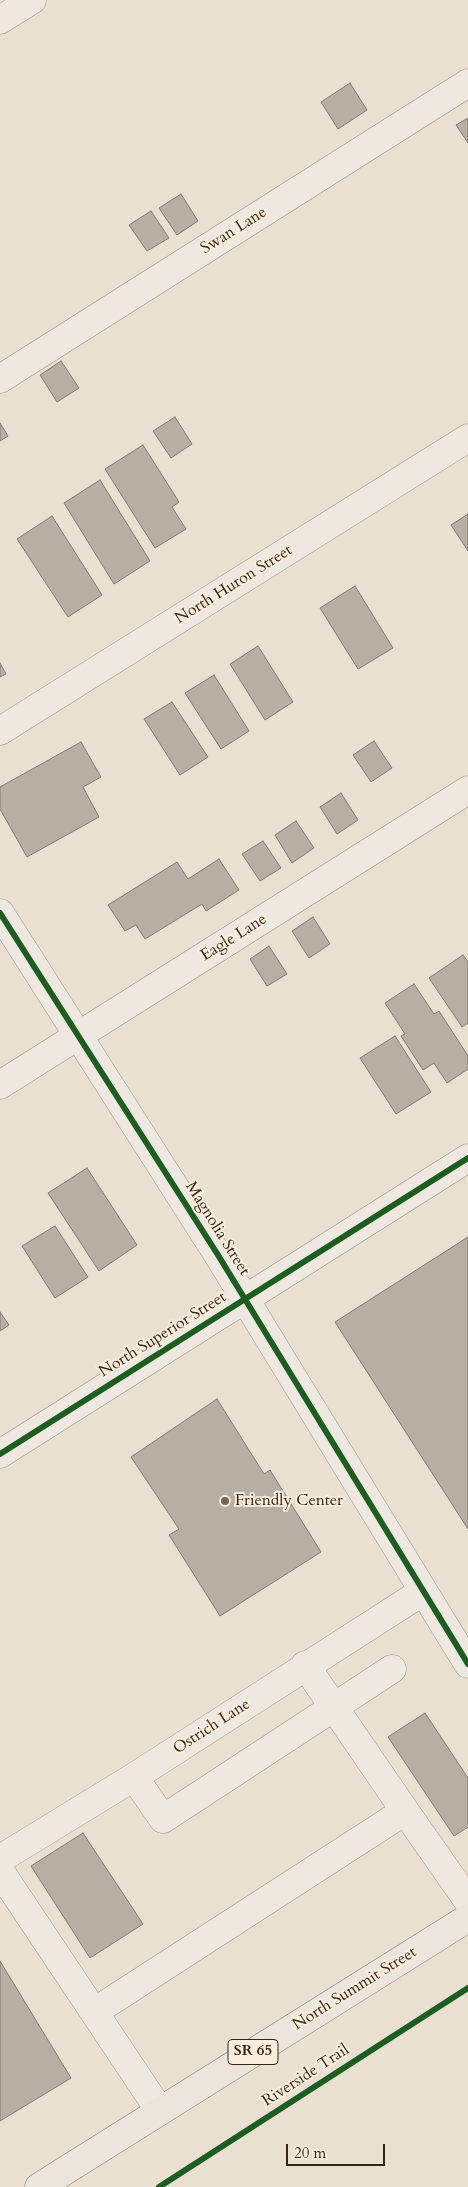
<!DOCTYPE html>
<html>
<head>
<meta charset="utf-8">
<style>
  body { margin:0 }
  #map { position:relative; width:468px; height:2187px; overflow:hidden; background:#eae0d2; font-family:Cardo,serif }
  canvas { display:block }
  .scale { position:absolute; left:286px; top:2144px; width:99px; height:22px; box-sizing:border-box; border:2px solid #352419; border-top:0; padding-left:6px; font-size:15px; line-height:18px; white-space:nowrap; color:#352419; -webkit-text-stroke:4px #f8ecdb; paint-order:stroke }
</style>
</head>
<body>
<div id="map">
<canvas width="468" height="2187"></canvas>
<div class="scale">20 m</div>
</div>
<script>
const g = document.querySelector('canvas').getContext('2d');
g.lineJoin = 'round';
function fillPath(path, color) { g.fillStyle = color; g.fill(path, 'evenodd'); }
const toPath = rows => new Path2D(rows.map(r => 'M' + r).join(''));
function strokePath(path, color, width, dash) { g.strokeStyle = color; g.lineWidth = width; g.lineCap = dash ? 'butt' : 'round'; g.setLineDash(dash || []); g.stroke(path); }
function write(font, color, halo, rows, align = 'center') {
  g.font = font + ' Cardo,serif'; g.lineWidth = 4; g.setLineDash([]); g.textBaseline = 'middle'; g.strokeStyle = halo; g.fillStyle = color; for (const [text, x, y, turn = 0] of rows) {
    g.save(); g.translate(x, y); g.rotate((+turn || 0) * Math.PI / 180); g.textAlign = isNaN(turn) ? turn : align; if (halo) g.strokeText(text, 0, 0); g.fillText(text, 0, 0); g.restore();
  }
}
const building = toPath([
  [350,83,367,110,338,129,321,102,350,83],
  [468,118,468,143,456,125,468,118],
  [181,194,198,221,177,235,159,208,181,194],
  [151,211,169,238,147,251,129,225,151,211],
  [61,361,79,388,57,402,40,375,61,361],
  [175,417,192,444,171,458,153,431,175,417],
  [0,423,8,436,0,441,0,423],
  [143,445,179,502,172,507,186,529,155,548,105,469,143,445],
  [100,480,150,561,114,584,64,503,100,480],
  [468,514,468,551,451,525,468,514],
  [52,516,102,595,68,617,17,539,52,516],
  [355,586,393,648,358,669,320,608,355,586],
  [258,646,293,702,265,720,230,664,258,646],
  [0,663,6,674,0,677,0,663],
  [214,675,249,731,221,749,185,693,214,675],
  [172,702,208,757,180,775,144,719,172,702],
  [374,741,392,768,371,782,353,755,374,741],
  [81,742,101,777,83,787,99,817,27,857,0,809,0,787,81,742],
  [341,793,358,820,337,834,320,807,341,793],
  [296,821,314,848,292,863,275,835,296,821],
  [263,841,281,868,260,881,242,854,263,841],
  [219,859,239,890,206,911,202,904,145,939,136,925,125,931,108,905,177,862,188,879,219,859],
  [313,917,330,944,309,958,292,931,313,917],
  [269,946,287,974,267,986,250,959,269,946],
  [463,955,468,962,468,1023,462,1027,429,978,463,955],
  [414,984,434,1014,439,1011,468,1056,468,1069,447,1083,434,1063,423,1070,401,1036,405,1034,385,1003,414,984],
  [395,1036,431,1092,396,1114,360,1058,395,1036],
  [87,1168,137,1245,99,1271,48,1193,87,1168],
  [55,1226,88,1277,55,1298,22,1246,55,1226],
  [468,1237,468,1529,335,1322,468,1237],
  [0,1312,9,1325,0,1331,0,1312],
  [217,1399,264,1474,270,1470,321,1552,220,1616,169,1535,179,1529,131,1457,217,1399],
  [425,1713,468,1778,468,1827,454,1836,388,1737,425,1713],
  [83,1833,143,1924,90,1958,31,1866,83,1833],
  [0,1961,71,2078,0,2121,0,1961]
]);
fillPath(building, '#b7aea4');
strokePath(building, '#827a71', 1);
const minor = toPath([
  [0,20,32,0],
  [0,379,468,83],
  [0,731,468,438],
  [0,913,218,1255,468,1664],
  [0,1085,468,790],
  [0,1454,468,1158],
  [305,1665,405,1811],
  [134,1777,163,1819,392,1669],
  [0,1859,134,1777,422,1592],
  [0,1871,160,2111],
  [94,2012,405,1811,468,1901]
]);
const major = toPath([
  [39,2187,468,1918]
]);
strokePath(minor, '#9b938a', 29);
strokePath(major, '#827a71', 29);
strokePath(minor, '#eee8e1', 28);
strokePath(major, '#ebe5dd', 28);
strokePath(toPath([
  [0,913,218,1255,468,1664],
  [0,1454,468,1158],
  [159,2187,468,1988]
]), '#1b5e20', 6);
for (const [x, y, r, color] of [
  [225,1501,5,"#74665a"]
]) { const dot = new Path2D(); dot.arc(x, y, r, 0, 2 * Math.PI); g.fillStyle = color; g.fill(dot); strokePath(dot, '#f8ecdb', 2); }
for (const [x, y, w] of [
  [253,2052,50]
]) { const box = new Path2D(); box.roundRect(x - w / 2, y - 12.5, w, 25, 4); g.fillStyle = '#f8ecdb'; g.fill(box); strokePath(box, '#352419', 1); }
write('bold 15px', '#352419', null, [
  ["SR 65",253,2052]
]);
write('16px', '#352419', '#f8ecdb', [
  ["Swan Lane",234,231,-32],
  ["North Huron Street",234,585,-32],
  ["Eagle Lane",234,938,-32],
  ["Magnolia Street",217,1229,58],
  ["North Superior Street",163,1335,-32],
  ["Ostrich Lane",212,1727,-33],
  ["North Summit Street",355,1989,-32],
  ["Riverside Trail",306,2076,-33]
]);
write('16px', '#352419', '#f8ecdb', [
  ["Friendly Center",235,1501]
], 'left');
</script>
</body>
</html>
